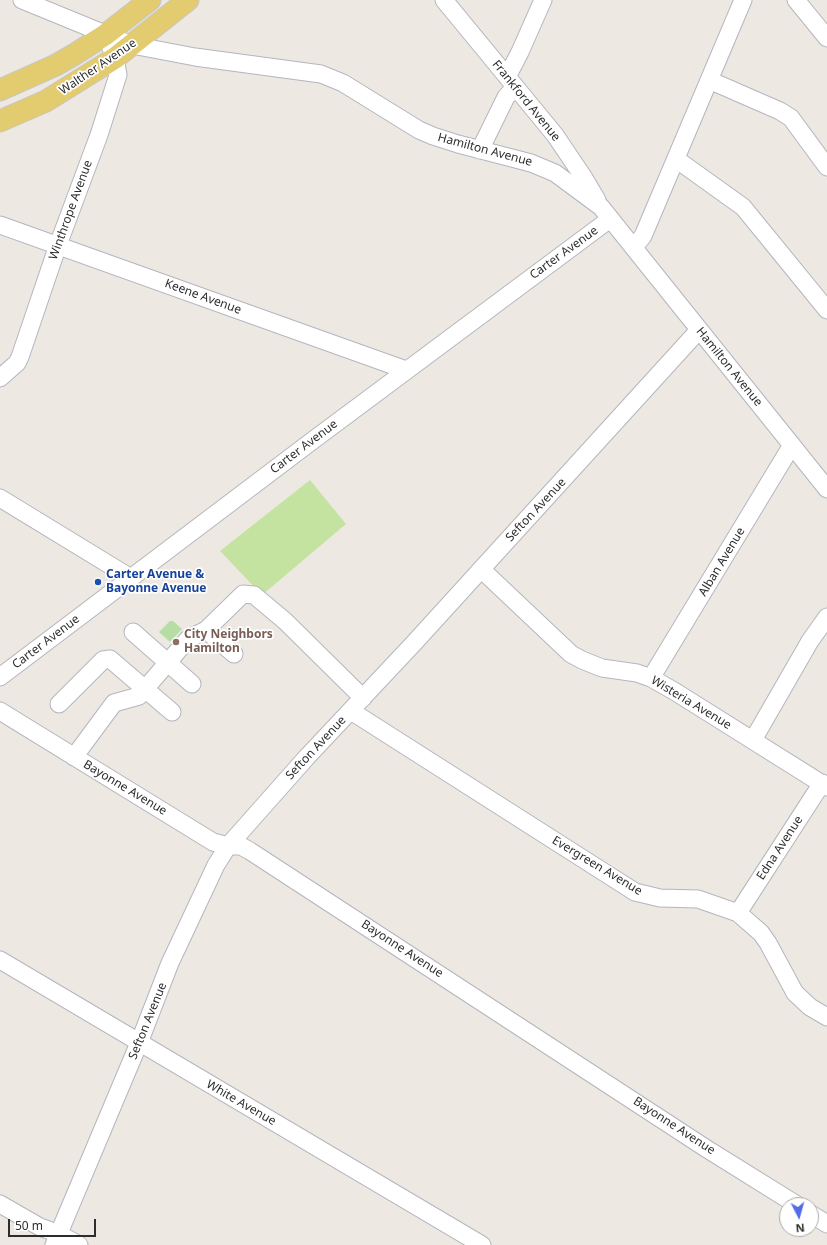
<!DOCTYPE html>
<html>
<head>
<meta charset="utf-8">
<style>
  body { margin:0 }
  #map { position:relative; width:827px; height:1245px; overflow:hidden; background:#ede8e1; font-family:"Noto Sans",sans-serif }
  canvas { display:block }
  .north { position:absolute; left:779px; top:1197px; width:40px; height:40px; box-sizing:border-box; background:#fff; border:1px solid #ababab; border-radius:50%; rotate:174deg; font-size:11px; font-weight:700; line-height:16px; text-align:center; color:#2d2d2d }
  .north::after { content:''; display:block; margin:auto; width:14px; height:18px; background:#526be8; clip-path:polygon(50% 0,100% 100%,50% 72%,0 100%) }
  .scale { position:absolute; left:8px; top:1219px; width:88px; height:18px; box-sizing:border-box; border:2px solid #2d2d2d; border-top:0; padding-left:5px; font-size:12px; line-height:14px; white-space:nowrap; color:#2d2d2d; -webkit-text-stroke:3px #fff; paint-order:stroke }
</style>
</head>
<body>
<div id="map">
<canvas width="827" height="1245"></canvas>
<div class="north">N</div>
<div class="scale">50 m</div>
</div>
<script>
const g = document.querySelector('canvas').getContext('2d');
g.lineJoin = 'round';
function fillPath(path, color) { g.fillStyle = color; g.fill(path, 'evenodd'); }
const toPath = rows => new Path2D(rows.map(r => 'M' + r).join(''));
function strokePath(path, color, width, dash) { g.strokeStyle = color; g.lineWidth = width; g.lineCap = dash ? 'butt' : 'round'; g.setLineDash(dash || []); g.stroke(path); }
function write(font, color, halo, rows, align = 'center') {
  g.font = font + ' "Noto Sans",sans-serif'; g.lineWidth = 3.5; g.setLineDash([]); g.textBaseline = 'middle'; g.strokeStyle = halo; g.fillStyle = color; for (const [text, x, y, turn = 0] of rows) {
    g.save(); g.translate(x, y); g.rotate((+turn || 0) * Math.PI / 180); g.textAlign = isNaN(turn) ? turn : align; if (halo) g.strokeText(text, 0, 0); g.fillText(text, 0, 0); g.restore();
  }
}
fillPath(toPath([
  [170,621,173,621,182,629,170,642,159,632]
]), '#b6dda3');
fillPath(toPath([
  [310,480,346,524,262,595,220,551]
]), '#c5e3a0');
const minor = toPath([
  [22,0,132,45,195,57,321,74,343,83,419,130,433,136,458,144,531,163,555,173,601,207,827,489],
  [444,0,555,135,584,178,597,200],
  [796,0,827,38],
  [507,77,520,52,543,0],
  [709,80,780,111,791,118,827,167],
  [480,150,506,97,515,87],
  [676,159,743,207,827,310],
  [0,225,406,370],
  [634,247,643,236,743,0],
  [0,378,17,363,20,357,58,245,99,135,118,75,115,58,111,48],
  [0,498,131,578],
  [481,569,571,654,582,660,602,668,637,673,651,678,674,691,827,787],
  [206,630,234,654],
  [133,632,192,684],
  [0,677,312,441,610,219],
  [651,678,792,445],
  [59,704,103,660,110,659,172,712],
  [0,711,213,842,228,846,241,846,250,851,707,1149,797,1205],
  [351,711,635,892,660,898,698,899,738,913,761,933,768,943,795,993,810,1007,827,1017],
  [753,740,810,641,827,617],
  [74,757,114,703,139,696,188,639,206,630,243,594,254,595,285,621,363,698],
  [738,913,822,783],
  [0,960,482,1245],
  [0,1204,40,1227,59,1234,79,1245],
  [811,1214,827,1224],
  [54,1245,139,1043,170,963,216,865,228,846,306,758,414,643,699,330]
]);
const major = toPath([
  [0,90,56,65,75,54,105,35,150,0],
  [0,121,46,101,115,58,188,0]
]);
strokePath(minor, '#b4b6bf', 19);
strokePath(major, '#c8c8c8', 23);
strokePath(minor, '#fff', 17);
strokePath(major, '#e3cb6f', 21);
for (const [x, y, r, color] of [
  [98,582,4,"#1a4fb4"],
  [176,642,4,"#8d6e63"]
]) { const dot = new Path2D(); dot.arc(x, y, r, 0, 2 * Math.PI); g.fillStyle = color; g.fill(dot); strokePath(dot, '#fff', 1.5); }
write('12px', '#2d2d2d', '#fff', [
  ["Walther Avenue",98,67,-34],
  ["Frankford Avenue",526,101,51],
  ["Hamilton Avenue",485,150,15],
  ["Winthrope Avenue",71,210,-70],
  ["Carter Avenue",564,253,-36],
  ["Keene Avenue",203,297,20],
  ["Hamilton Avenue",729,367,51],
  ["Carter Avenue",304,447,-37],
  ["Sefton Avenue",536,510,-47],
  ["Alban Avenue",722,562,-59],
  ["Carter Avenue",46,642,-37],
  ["Wisteria Avenue",691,703,31],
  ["Sefton Avenue",316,748,-47],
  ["Bayonne Avenue",125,788,31],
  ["Edna Avenue",780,848,-57],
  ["Evergreen Avenue",597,866,31],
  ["Bayonne Avenue",402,949,33],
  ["Sefton Avenue",148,1021,-68],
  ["White Avenue",241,1103,30],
  ["Bayonne Avenue",674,1126,33]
]);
write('bold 12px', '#164399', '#fff', [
  ["Carter Avenue &",106,575],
  ["Bayonne Avenue",106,589]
], 'left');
write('bold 12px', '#785e54', '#fff', [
  ["City Neighbors",184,635],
  ["Hamilton",184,649]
], 'left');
</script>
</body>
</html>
